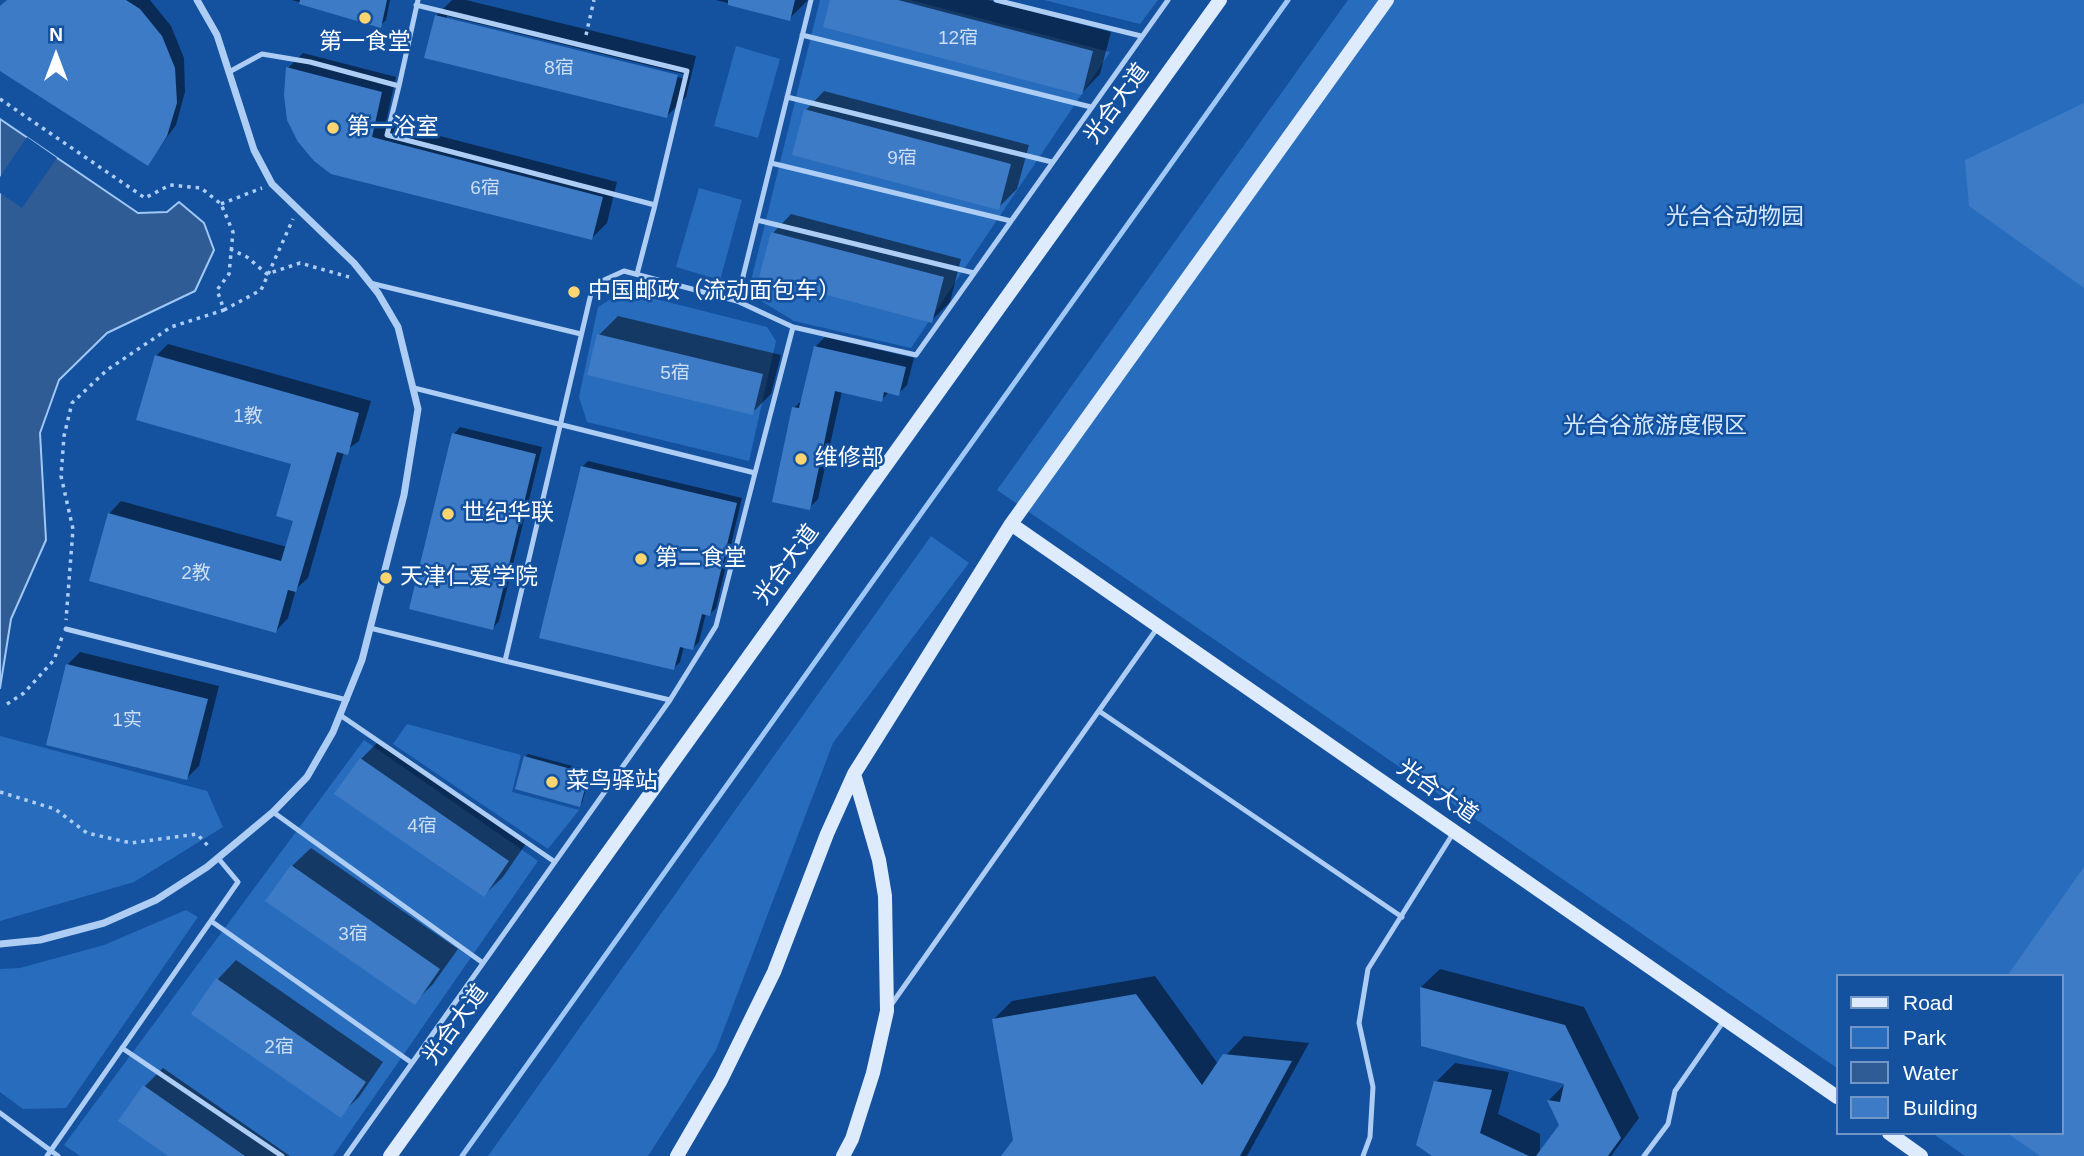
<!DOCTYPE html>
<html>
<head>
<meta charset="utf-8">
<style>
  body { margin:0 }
  #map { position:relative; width:2084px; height:1156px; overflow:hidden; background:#1452a0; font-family:Arial,sans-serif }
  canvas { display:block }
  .legend { position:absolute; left:1836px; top:974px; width:228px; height:161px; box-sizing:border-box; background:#1452a0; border:2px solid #7297c6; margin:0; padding:9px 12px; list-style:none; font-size:21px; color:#fff }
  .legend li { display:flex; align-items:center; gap:14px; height:35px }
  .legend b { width:35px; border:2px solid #7297c6 }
  .north { position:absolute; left:21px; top:21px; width:70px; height:70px; -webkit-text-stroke:5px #1452a0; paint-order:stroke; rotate:0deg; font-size:19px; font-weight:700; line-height:28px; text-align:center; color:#fff }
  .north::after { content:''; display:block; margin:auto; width:24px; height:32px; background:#fff; clip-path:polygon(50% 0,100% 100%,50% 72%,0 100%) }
</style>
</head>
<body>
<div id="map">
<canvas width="2084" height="1156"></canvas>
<ul class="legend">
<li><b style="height:9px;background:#ddebfd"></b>Road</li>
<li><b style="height:19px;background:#286cbe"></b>Park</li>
<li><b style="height:19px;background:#305c95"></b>Water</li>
<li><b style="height:19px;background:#3d7bc6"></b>Building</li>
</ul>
<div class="north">N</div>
</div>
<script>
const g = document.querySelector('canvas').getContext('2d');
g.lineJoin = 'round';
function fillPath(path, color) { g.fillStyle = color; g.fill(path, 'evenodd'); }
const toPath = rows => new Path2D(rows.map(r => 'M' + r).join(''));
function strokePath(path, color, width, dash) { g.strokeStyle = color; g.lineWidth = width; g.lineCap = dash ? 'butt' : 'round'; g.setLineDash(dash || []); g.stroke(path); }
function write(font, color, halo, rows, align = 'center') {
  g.font = font + ' Arial,"Noto Sans SC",sans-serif'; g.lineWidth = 5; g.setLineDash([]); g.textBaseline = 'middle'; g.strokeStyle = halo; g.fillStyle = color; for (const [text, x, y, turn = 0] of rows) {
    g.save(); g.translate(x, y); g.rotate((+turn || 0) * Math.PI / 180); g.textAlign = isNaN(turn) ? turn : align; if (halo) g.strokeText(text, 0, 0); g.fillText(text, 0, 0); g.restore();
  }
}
fillPath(toPath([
  [820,0,910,0,1110,52,911,348,794,321,748,293],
  [1044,0,1158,0,1140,24],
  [1348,0,2084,0,2084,1156,1965,1156,1932,1133,2061,1133,2061,976,1837,976,1837,1068,997,490],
  [736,46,780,59,758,138,714,126],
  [699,188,742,200,720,280,676,267],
  [624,291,767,327,776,341,749,461,587,422,579,397,598,307],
  [931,536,969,563,833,743,716,1050,648,1156,488,1156],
  [407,724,521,755,512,792,579,810,548,849,393,744],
  [0,736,207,791,223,827,134,882,0,921],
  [364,740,538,861,333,1156,80,1156,64,1145],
  [186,910,198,917,66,1108,23,1109,0,1092,0,969,20,968,104,945]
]), '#286cbe');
const water = toPath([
  [0,119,138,213,167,212,179,202,204,223,214,250,195,291,107,333,59,380,40,433,46,540,11,619,0,688,0,119]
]);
fillPath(water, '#305c95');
strokePath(water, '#a0c8f6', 2);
fillPath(toPath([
  [27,137,57,158,22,208,0,193,0,177]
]), '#1452a0');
fillPath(toPath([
  [8,0,150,0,171,26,184,58,185,92,176,125,148,163,0,69,0,7],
  [292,0,390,0,386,20,380,26],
  [452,0,466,0,696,56,686,97,667,116,436,16],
  [447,16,687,75,686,79,447,20],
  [716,0,808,0,789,19],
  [831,0,988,0,1111,32,1100,74,1082,93],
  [303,53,396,77,386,122,617,182,607,223,592,238,289,119,288,68],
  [824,91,1029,145,1017,189,998,208,806,110],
  [791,214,961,259,950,302,931,321,773,233],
  [618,316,781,355,771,394,752,413,599,335],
  [825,337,914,358,907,385,898,394,889,392,881,400,842,391,818,499,809,508,794,408,804,398,816,346],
  [168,344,371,401,359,441,344,452,308,578,296,589,288,618,276,631,109,514,121,501,287,547,295,520,294,463,156,356],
  [460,427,542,447,499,621,493,628,454,434],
  [588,461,742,498,716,608,710,614,706,613,699,642,693,648,684,646,680,662,674,668,582,467],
  [80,652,219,686,199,766,187,778,68,664],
  [380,740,527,842,503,877,484,895,337,793,361,759],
  [528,754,591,771,582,803,580,805,525,757],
  [311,848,458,949,433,984,415,1002,292,866],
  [236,960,383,1062,359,1097,340,1115,194,1013,218,979],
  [1440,969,1584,1007,1639,1118,1611,1156,1436,1156,1436,1082,1455,1063,1509,1072,1498,1114,1540,1134,1540,1153,1562,1125,1549,1100,1566,1083,1421,987],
  [1155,976,1218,1064,1244,1036,1309,1043,1247,1156,1003,1156,1015,1140,993,1020,1012,1001],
  [163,1068,290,1156,171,1156,145,1086]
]), '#0007');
strokePath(toPath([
  [462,1156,1288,0]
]), '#a0c8f6', 5);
fillPath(toPath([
  [7,0,126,0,140,9,162,36,175,68,177,103,167,136,148,166,0,71,0,6],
  [300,0,387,0,381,28,299,4],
  [728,0,795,0,790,21,728,5],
  [830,0,898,0,1093,51,1082,95,823,27],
  [435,15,678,75,667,118,424,58],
  [286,67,382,92,372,137,603,197,592,240,331,174,314,161,298,142,287,120,284,95],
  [2084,103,2084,288,1969,206,1965,160],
  [804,109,1011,164,999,210,792,155],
  [771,232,944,277,932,323,759,277],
  [597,334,763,374,753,415,587,375],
  [814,346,906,367,899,396,884,392,882,402,835,391,810,510,772,502,792,407,799,408],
  [155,355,359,413,348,455,337,452,296,592,288,590,276,633,89,581,108,513,281,561,293,521,276,516,291,464,136,420],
  [452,433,536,454,493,630,409,609],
  [581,466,737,503,710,616,702,614,693,650,680,647,674,670,539,638],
  [66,664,208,699,187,780,46,745],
  [524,756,589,774,580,807,515,789],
  [360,758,509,861,484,897,334,794],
  [291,865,440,969,415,1005,265,901],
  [2084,867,2084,1156,2040,1156,2007,1133,2061,1133,2061,976,2007,976],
  [216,978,366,1082,341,1118,191,1014],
  [1420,987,1565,1025,1621,1138,1608,1156,1536,1156,1559,1125,1547,1100,1560,1102,1564,1084,1421,1046],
  [1136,994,1202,1085,1223,1054,1292,1061,1240,1156,1001,1156,1013,1140,992,1019],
  [1434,1081,1492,1090,1480,1133,1529,1156,1432,1156,1416,1145],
  [143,1085,245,1156,168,1156,118,1121]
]), '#3d7bc6');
strokePath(toPath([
  [586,35,594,0],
  [0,99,145,198,170,185,201,188,221,204,233,232,229,274,217,290,224,310,171,327,107,370,72,403,64,436,61,476,73,529,66,620],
  [221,204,262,188],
  [230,249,247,257,267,274,300,263,349,277],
  [224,310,261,290,293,219],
  [7,704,24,693,54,660,62,637],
  [0,792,55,809,87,833,131,843,197,834,210,848]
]), '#adcdf4', 3.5, [3.5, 5]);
strokePath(toPath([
  [996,0,1141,36],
  [416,5,687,71,655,205],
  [802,35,1091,107],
  [229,72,262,54,310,62,399,86,418,0],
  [399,86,387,135,655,205,637,274],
  [787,97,1052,162],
  [771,163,1011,221],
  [757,220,974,273],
  [370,283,581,334],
  [793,327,916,355,1168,0],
  [414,388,755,473,793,327,737,301],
  [370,628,505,661,593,285,624,271,737,301,811,0],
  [66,629,347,700],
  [505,661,670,700,716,626,755,473],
  [1099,711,1402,917],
  [340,715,555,862],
  [273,812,483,963],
  [211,921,412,1063],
  [891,1005,1158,627],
  [122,1048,282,1156],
  [0,1113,58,1156],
  [47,1156,238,882,218,858],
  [346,1156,670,700],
  [1363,1156,1370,1137,1373,1087,1359,1023,1368,969,1454,832],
  [1644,1156,1668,1124,1675,1091,1723,1022]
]), '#adcdf4', 5);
strokePath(toPath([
  [0,944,40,940,104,923,156,900,207,867,273,812,307,777,333,732,362,660,404,495,418,409,398,327,378,293,354,263,272,184,254,150,217,35,197,0]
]), '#adcdf4', 7);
strokePath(toPath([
  [1011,524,1837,1097],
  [1889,1133,1921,1156],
  [390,1156,1220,0],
  [677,1156,721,1080,774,972,827,834,854,774,1011,524,1387,0],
  [843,1156,852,1139,873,1073,887,1011,885,896,879,860,854,774]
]), '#ddebfd', 14);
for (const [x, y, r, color] of [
  [365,18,7,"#ffd570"],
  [333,128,7,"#ffd570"],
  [574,292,7,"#ffd570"],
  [801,459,7,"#ffd570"],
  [448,514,7,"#ffd570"],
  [641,559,7,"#ffd570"],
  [386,578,7,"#ffd570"],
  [552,782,7,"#ffd570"]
]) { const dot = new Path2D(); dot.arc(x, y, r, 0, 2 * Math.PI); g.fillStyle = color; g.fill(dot); strokePath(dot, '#1452a0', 2.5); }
write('19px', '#cedef1', null, [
  ["12宿",958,39],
  ["8宿",559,69],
  ["9宿",902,159],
  ["6宿",485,189],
  ["5宿",675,374],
  ["1教",248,417],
  ["2教",196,574],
  ["1实",127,721],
  ["4宿",422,827],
  ["3宿",353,935],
  ["2宿",279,1048]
]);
write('23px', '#fff', '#1452a0', [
  ["第一食堂",365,43,"center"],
  ["第一浴室",347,128],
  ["中国邮政（流动面包车）",588,292],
  ["维修部",815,459],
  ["世纪华联",462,514],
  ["第二食堂",655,559],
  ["天津仁爱学院",400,578],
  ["菜鸟驿站",566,782]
], 'left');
write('23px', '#fff', '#1452a0', [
  ["光合大道",1117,104,-54],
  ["光合大道",787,565,-54],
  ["光合大道",1437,792,35],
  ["光合大道",456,1025,-54]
]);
write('23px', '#d6e8fd', '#1452a0', [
  ["光合谷动物园",1735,218],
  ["光合谷旅游度假区",1655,427]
]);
</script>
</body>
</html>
